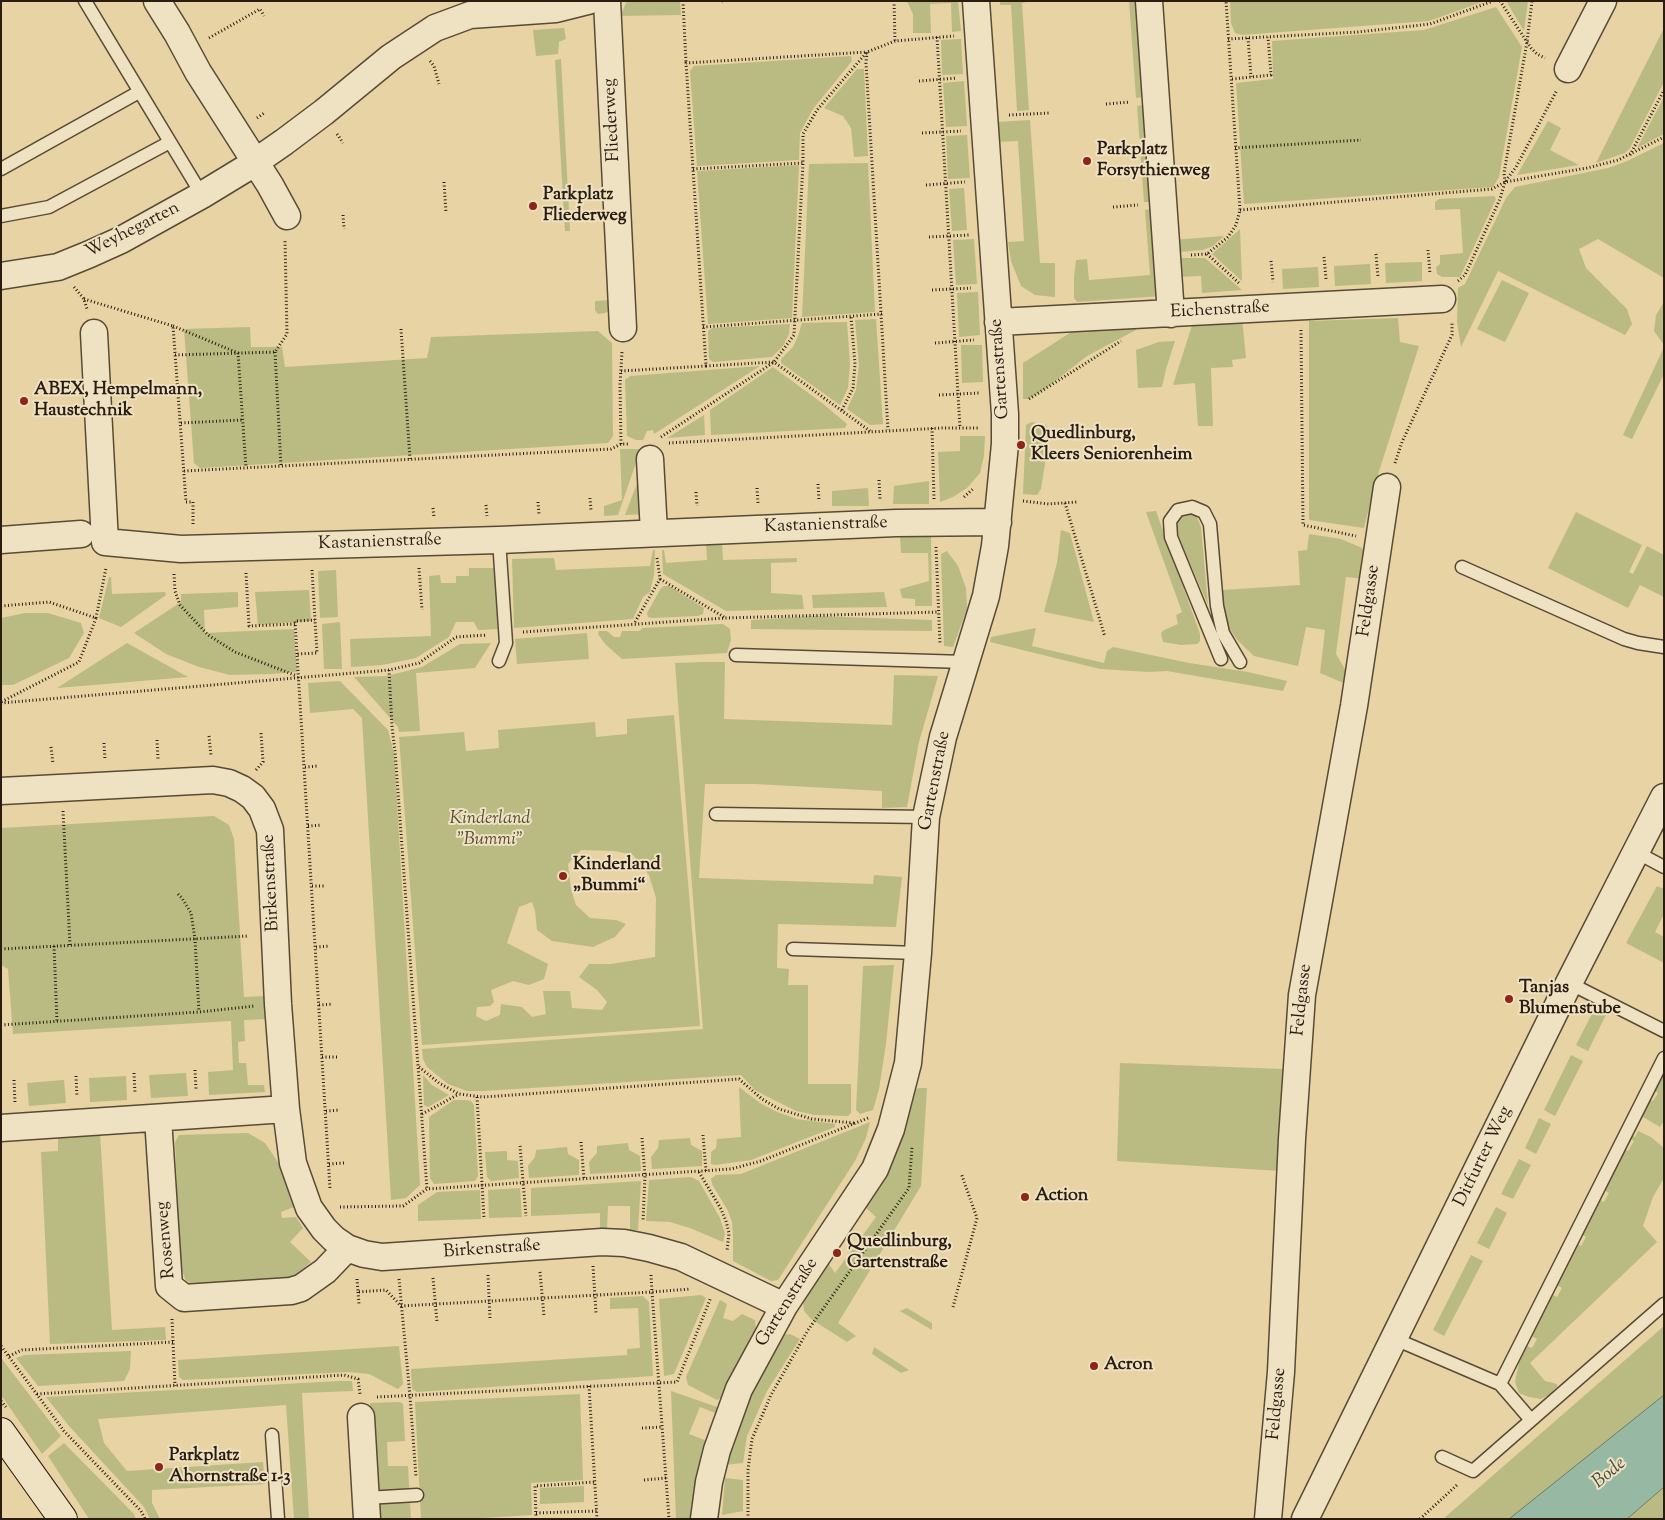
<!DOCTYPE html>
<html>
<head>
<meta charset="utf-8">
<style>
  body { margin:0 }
  #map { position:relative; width:1665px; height:1520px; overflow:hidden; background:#e7d3a3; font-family:"Sorts Mill Goudy",serif }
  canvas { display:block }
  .frame { position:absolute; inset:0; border:2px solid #2a1c10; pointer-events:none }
</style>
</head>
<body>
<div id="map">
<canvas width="1665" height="1520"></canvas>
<div class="frame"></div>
</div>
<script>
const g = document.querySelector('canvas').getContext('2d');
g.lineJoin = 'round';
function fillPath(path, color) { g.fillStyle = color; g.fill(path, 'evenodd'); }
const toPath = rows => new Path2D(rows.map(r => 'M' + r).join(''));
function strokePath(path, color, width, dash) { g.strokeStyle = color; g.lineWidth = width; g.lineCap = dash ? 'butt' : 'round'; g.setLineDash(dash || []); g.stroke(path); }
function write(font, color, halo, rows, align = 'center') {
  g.font = font + ' "Sorts Mill Goudy",serif'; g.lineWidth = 4; g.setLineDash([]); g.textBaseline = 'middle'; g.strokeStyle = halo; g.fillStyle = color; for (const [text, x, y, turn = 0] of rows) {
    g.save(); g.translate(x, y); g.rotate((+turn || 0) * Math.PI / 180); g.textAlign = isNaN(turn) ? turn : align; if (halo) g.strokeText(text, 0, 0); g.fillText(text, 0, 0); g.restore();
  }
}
fillPath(toPath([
  [627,1,680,1,681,15,620,16],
  [907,1,958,1,961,31,952,32,951,3,930,4,931,33,913,33,913,14],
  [1000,1,1032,1,1022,3,1029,110,1017,111,1011,5,1000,5],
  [1129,1,1143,1,1144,97,1136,98],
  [1230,1,1485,1,1429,21,1242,35,1235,33,1231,23],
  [1506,1,1528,1,1524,31],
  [1496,7,1522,47,1499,177,1493,187,1244,204,1236,83,1273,79,1272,41,1424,30],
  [564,28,566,39,559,42,558,54,536,56,533,30],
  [1664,28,1664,82,1630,148,1625,153,1596,163],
  [961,39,963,74,942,75,941,40],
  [851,56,852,61,813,109,800,133,799,160,697,166,690,71,694,66],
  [561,59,570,231,565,231,555,60],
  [857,69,864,69,868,156,854,157,851,128,843,116,824,108],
  [964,81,967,126,946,127,943,83],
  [1664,97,1664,134,1637,148],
  [1144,105,1157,202,1144,202,1137,106],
  [1030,120,1040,263,1055,263,1055,297,1035,295,1021,286,1011,261,1008,242,1024,241,1018,141,998,142,997,122],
  [1548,121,1561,128,1550,150,1579,165,1517,175],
  [967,135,970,178,948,179,946,136],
  [1664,143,1664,278,1598,239,1579,249,1586,268,1627,309,1632,324,1625,335,1498,271,1461,347,1457,322,1458,288,1465,284,1506,198,1515,187,1608,168,1625,162],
  [868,163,875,312,802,317,809,164],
  [799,165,792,318,708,324,697,171],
  [964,188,967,230,952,231,949,189],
  [1494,196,1496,199,1460,277,1442,277,1437,274,1436,267,1440,264,1440,255,1463,253,1460,209,1435,210,1435,202,1439,199],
  [1157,208,1162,296,1077,302,1074,298,1074,277,1076,260,1087,259,1089,280,1150,275,1145,210],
  [1240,229,1242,281,1212,254],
  [1224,236,1213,246,1203,250,1178,252,1172,240],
  [974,239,977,284,956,285,953,240],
  [1180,258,1205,258,1242,290,1202,293,1201,276,1176,277,1176,261],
  [1422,262,1422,281,1386,283,1385,263],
  [1370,264,1371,284,1335,286,1334,266],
  [1318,267,1319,287,1283,289,1282,269],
  [1502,280,1529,293,1505,342,1477,329],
  [978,292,980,335,959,337,957,293],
  [610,300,613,309,605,313,598,314,595,310,595,301],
  [1664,302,1664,345,1654,331,1656,315],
  [1242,318,1246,358,1232,360,1233,367,1211,368,1213,426,1198,426,1195,383,1173,385,1194,319],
  [1398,318,1400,342,1419,346,1375,484,1364,528,1309,520,1309,321],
  [876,319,883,424,870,425,847,409,856,390,859,365,855,320],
  [847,322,850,364,848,388,840,405,781,363,781,359,793,347,798,336,802,323],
  [790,324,789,334,783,346,772,357,713,362,709,359,708,331,712,328],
  [1137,326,1136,330,1087,356,1049,386,1029,399,1023,399,1023,363,1076,329],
  [250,327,251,347,282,347,285,367,427,358,431,337,598,331,612,343,613,436,608,443,200,468,194,463,184,329],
  [1175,341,1166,369,1162,387,1138,388,1136,350,1159,342],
  [961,345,982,345,983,382,962,383],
  [1664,347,1664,374,1632,439,1623,435],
  [760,366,654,434,653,430,647,431,643,440,636,440,627,436,625,380,630,376],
  [773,367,822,403,847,424,845,428,711,435,710,410],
  [704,415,705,435,667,438],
  [1032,422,1046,425,1050,432,1041,489,1037,495,1023,494,1026,425],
  [960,436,985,436,984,456,980,473,967,488,953,497,940,502,938,452,960,451],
  [620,449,639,449,639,454,618,515,604,516,604,506,622,500],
  [643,468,645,514,625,515],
  [929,481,929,504,893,504,894,486],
  [868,488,869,506,832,506,832,491],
  [1156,511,1200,634,1200,641,1197,644,1181,645,1163,642,1161,633,1164,630,1178,624,1176,615,1182,612,1146,512],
  [1576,512,1642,545,1629,572,1633,574,1647,546,1664,555,1664,597,1640,585,1628,608,1548,568],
  [1184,513,1196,515,1201,527,1208,605,1177,533,1176,519],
  [1061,530,1070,533,1094,622,1044,612,1057,563],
  [1309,534,1341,539,1362,548,1370,558,1365,579,1346,577,1336,654,1349,676,1348,685,1320,673,1325,630,1306,627,1298,666,1254,656,1238,641,1226,624,1222,597,1223,590,1300,585,1298,551,1307,550],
  [900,535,931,535,932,606,915,606,915,599,902,598,900,589,929,581,928,553,901,553],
  [706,542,722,542,723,560,797,558,797,562,771,563,771,593,802,595,804,609,726,611,663,574,662,550,664,550,666,563,707,560],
  [653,550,655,550,654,575,650,592,643,597,633,619,514,628,512,559,554,558,556,570,650,566],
  [947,551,958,566,966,588,967,609,953,647,944,646,941,554],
  [469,568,494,568,498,629,478,630,474,622,456,622,449,637,416,658,382,665,351,667,350,639,431,636,429,576,440,575,441,583,456,583,456,576,469,576],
  [336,570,338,617,320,618,318,571],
  [109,577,111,577,112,594,165,592,166,595,121,627,99,618],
  [664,586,669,586,704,608,703,614,698,616,652,618,648,617,647,613,661,588],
  [309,590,311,621,258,625,255,592],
  [238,592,238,607,204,610,205,633,294,629,297,672,270,674,230,675,199,667,166,654,134,633,181,602,181,594],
  [884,592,887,607,813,608,812,595],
  [25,613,48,613,81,623,84,633,69,658,13,685,1,685,1,618],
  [814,616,932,620,932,631,751,629,751,620],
  [340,622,342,669,324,669,322,624],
  [723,624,730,629,731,640,727,653,622,659,605,644,598,634,599,631,607,631,614,637,620,637,622,631,639,631,643,628],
  [1036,628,1032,646,1104,663,1107,651,1113,647,1189,663,1248,672,1287,681,1283,691,1167,671,1149,672,1100,669,990,642,991,637],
  [587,633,589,659,517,664,515,639],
  [127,643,188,677,57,688],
  [491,643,475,668,416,673,420,731,399,732,398,727,354,677,387,676,422,667,460,644],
  [703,662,725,662,724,719,892,725,894,675,938,676,919,742,907,807,882,808,882,791,755,784,705,784,699,878,873,884,874,875,902,877,896,927,778,924,777,968,789,969,788,985,808,985,808,1084,851,1084,851,1113,848,1116,815,1115,796,1111,764,1095,755,1090,741,1075,483,1091,467,1091,448,1084,427,1067,423,1059,422,1049,703,1029,675,663],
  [340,681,388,730,394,753,420,1185,406,1198,391,1200,362,718,353,709,310,713,308,683],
  [674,715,700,1026,422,1045,399,737,464,732,466,751,499,748,498,730,595,722,596,737,627,734,627,719],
  [581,850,615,851,633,855,649,875,656,898,655,957,611,964,589,964,579,977,597,990,607,1002,602,1010,572,1008,570,991,543,991,546,1014,532,1017,522,1007,501,1004,500,1015,486,1021,476,1016,477,1007,490,1006,494,1002,491,990,513,981,529,985,544,979,548,964,507,943,519,907,532,902,535,911,537,930,552,941,593,947,615,937,626,924,616,920,590,918,576,905,571,889,568,864],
  [214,816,229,825,234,839,244,997,264,996,266,1019,244,1020,245,1041,238,1042,239,1063,246,1063,248,1085,264,1085,265,1092,209,1095,208,1072,233,1070,231,1021,13,1034,8,969,1,965,1,828],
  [1657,886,1664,889,1664,914,1655,932,1664,937,1664,963,1626,943],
  [894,965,886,1044,879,1089,873,1110,860,1114,856,1110,863,966],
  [1597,1004,1609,1009,1588,1051,1576,1045],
  [1571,1055,1583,1061,1555,1116,1544,1110],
  [1120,1063,1284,1069,1280,1171,1117,1161],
  [1664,1070,1664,1121,1660,1127,1643,1117,1648,1099,1653,1101,1658,1093,1653,1089],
  [186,1073,188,1096,151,1098,149,1075],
  [423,1075,432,1085,449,1095,428,1107,424,1105],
  [126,1076,127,1100,90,1102,89,1078],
  [64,1080,66,1103,29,1106,27,1083],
  [739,1087,760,1103,777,1112,797,1119,835,1124,835,1127,751,1160,715,1165,711,1164,711,1152,716,1148,717,1139,741,1137],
  [919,1088,927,1088,921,1186,838,1323,856,1336,847,1342,811,1319,804,1311,803,1302,828,1263,835,1273,876,1217,865,1207,914,1090],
  [454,1100,466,1100,471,1101,474,1105,478,1176,475,1181,434,1184,430,1178,429,1117],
  [1539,1118,1551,1124,1536,1154,1525,1148],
  [870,1122,866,1138,855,1161,778,1280,771,1281,733,1261,733,1235,732,1222,728,1211,712,1184,711,1179,716,1175,741,1174],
  [1638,1131,1651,1137,1664,1148,1664,1178,1653,1197,1643,1226,1657,1242,1530,1363,1545,1381,1557,1384,1557,1387,1549,1395,1541,1399,1529,1397,1519,1393,1515,1382,1522,1348,1524,1345,1532,1348,1537,1339,1530,1335,1551,1294,1557,1297,1562,1288,1555,1284,1576,1243,1581,1246,1586,1237,1580,1233,1597,1199,1604,1202,1609,1193,1602,1189,1623,1149,1628,1151,1634,1141,1629,1138,1631,1134,1635,1137],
  [100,1132,112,1330,165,1327,166,1340,50,1344,41,1152,58,1151,58,1134],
  [248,1133,265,1143,278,1162,294,1207,281,1212,282,1218,296,1217,303,1228,290,1242,311,1262,294,1277,280,1281,197,1287,186,1281,180,1265,175,1142,179,1135],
  [690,1138,691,1145,702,1151,702,1166,652,1169,651,1157,658,1148,659,1140],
  [628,1143,629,1150,640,1156,641,1171,590,1174,589,1162,597,1153,597,1146],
  [567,1147,568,1154,579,1160,579,1175,529,1178,528,1166,535,1157,536,1150],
  [507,1151,507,1160,518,1161,519,1178,491,1181,487,1177,485,1152],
  [1519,1159,1531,1165,1513,1199,1501,1194],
  [691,1177,699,1181,720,1218,725,1234,723,1242,690,1228,670,1222,646,1221,649,1180],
  [641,1181,638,1230,630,1231,630,1206,608,1206,607,1230,600,1230,600,1213,531,1216,531,1188],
  [520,1188,522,1217,489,1218,488,1190],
  [480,1190,481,1219,418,1221,418,1205,437,1192],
  [1496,1207,1507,1213,1489,1249,1477,1243],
  [1471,1255,1483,1261,1444,1336,1433,1330],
  [701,1295,706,1298,674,1374,664,1376,659,1299],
  [643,1296,649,1302,653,1376,417,1392,412,1389,411,1369,627,1355,627,1349,640,1348,638,1308,610,1309,610,1298],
  [720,1300,727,1304,723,1318,733,1321,742,1314,755,1320,756,1329,725,1395,717,1400,688,1385,686,1377],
  [907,1308,932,1323,932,1330,900,1311],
  [1664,1326,1664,1395,1509,1519,1443,1519],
  [790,1334,800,1339,767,1391,747,1436,743,1463,725,1465,753,1387,781,1335],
  [399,1346,403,1384,398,1389,369,1374,348,1372,183,1380,179,1377,178,1360],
  [874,1347,909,1370,901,1373,872,1354],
  [131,1351,130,1369,124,1381,38,1386,16,1358,25,1355],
  [1,1358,61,1436,42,1454,1,1395],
  [339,1381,352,1381,353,1391,302,1393,309,1519,294,1519,286,1405,98,1419,104,1443,127,1471,263,1462,265,1484,152,1490,152,1503,160,1519,150,1519,144,1507,69,1426,46,1397],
  [671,1391,720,1408,718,1414,700,1407,689,1434,707,1441,696,1479,690,1519,676,1519],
  [580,1394,583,1480,531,1483,532,1515,467,1519,421,1519,415,1402],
  [400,1402,403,1404,405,1441,387,1442,388,1466,408,1466,411,1519,376,1519,370,1403],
  [64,1443,134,1514,136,1519,89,1519,48,1456],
  [725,1478,743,1480,743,1511,722,1515],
  [584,1486,584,1502,540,1504,540,1488],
  [1664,1487,1664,1519,1627,1519]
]), '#babb82');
const water = toPath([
  [1664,1395,1664,1487,1627,1519,1509,1519,1664,1395]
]);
fillPath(water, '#97b8a3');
strokePath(water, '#6b7a68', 1);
const service = toPath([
  [85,1,202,195],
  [1,169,139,92],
  [1,216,49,207,170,142],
  [499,540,506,643,499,661],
  [1462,567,1624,639,1638,643,1664,647],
  [736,655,965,662],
  [1221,659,1171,537,1170,521,1178,510,1192,507,1204,512,1210,524,1217,606,1223,633,1240,662],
  [716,814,926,817],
  [1636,852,1664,867],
  [793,949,918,953],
  [1569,983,1664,1031],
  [1395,1339,1500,1384,1531,1420],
  [1500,1384,1664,1058],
  [272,1435,278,1519],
  [1442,1457,1473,1471,1664,1304],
  [366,1498,417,1495]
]);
const minor = toPath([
  [157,1,177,33,198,72,270,185,287,216],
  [607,1,623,328],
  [1149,1,1171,314],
  [1568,69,1603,1],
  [1,276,58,267,90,254,121,240,202,195,248,167,284,142,324,112,391,57,435,28,470,15,556,9,588,1],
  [998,322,1442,299],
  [94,333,105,542,181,549,499,540,896,523,998,522],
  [650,459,654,532],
  [1,540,81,534],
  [1,791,213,780,229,783,242,789,253,797,262,809,270,830,278,1004,286,1109,293,1163,309,1208,324,1229,334,1239,347,1248,364,1254,382,1257,602,1242,624,1243,649,1248,681,1257,784,1306],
  [158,1118,169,1286,184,1298,291,1291,301,1288,325,1271,347,1248],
  [1,1128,286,1109],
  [361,1417,367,1519],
  [704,1519,709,1482,717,1450,739,1389,784,1306,875,1169,891,1129,908,1063,918,953,926,817,943,737,986,596,995,546,1005,444,1005,414,976,1],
  [1268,1519,1281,1372,1292,1139,1302,995,1354,706,1387,487],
  [1305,1519,1569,983,1664,797]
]);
const secondary = toPath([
  [1,1432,63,1519]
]);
strokePath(service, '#594a35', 15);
strokePath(minor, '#594a35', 29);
strokePath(secondary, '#2a1c10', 30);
strokePath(toPath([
  [683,1,686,63],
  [723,1,724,3],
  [894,1,895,41],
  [1500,1,1531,48,1537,54,1545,58],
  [937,37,960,428],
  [209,38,260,9,264,16],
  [1248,38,1251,77],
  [1228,39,1358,32,1430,24,1493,1],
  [430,61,434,66,439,84],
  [1232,79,1271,75,1268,37],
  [919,81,957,78],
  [1106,104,1130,102],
  [1009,115,1050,113],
  [257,118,264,113],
  [922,133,961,131],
  [337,134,343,143],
  [1235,148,1361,140],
  [1630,155,1664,90],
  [693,169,803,163],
  [444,182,446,213],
  [1505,182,1504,173,1527,42,1532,1],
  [926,185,965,182],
  [1113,207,1138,205],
  [1240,210,1492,189,1505,182,1587,168,1618,160,1664,137],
  [343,215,344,229],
  [929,237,969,235],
  [1428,250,1430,274],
  [1207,254,1240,284],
  [1376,254,1378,277],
  [1191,255,1207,254,1228,237,1236,225,1240,210,1226,1],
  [1324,257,1326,279],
  [1271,261,1273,282],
  [1458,281,1465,275,1500,199,1505,182,1516,167,1557,90],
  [74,287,84,299,87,309],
  [932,290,971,288],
  [84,299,173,326,186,502,193,502,193,525],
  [173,326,238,353,246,468],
  [703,327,882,314],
  [401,329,410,459],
  [1301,330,1303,525,1356,536],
  [935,343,974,340],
  [275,352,281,466],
  [175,355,275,352,287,334,285,240],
  [706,366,774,362,870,431],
  [621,371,706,366,686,63,867,52,866,63,888,430],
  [939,395,979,393],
  [1029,399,1121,341],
  [842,410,853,388,855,364,851,317],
  [181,423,242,420],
  [932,428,934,499],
  [661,437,774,362,794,335,803,163,803,134,817,110,867,52,895,41,954,36],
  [669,443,942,428,980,428],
  [621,444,620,385,622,352],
  [1395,463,1402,442,1452,335,1452,322],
  [184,471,611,449,621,444,630,444],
  [879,480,880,499],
  [818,484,819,501],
  [757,488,758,503],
  [696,492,697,506],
  [964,497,974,488],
  [590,498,591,510],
  [1023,501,1049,504,1077,502],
  [538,502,539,515],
  [1065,503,1105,637],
  [486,505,487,516],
  [433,508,434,518],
  [936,547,940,644],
  [419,568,422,610],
  [312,570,317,653,297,654,330,1189],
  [246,573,249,626,295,624],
  [174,574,175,591,180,605,208,635,235,652,297,676],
  [660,579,724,617],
  [1,606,49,602,96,618,79,662,1,702],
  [96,618,106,568],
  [635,622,660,579,657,558],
  [523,632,725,618,939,612],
  [297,654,295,621,315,620],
  [389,670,392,727,395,751,427,1189],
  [1,703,389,670,419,663,456,637,487,635],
  [209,736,211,756],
  [157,740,158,759],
  [104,743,105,760],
  [51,747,53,764],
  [305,767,318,766],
  [256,770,263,762,261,733],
  [63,811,70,945],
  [308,826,322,825],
  [312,886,326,886],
  [178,894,182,898,191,913,195,939,199,1012],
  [54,946,57,1021],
  [316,947,330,946],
  [1,949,249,936],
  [319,1005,333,1004],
  [1,1025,199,1012,255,1006],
  [322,1057,337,1057],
  [419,1067,439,1083,459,1094,483,1097,739,1079,762,1099,779,1109,812,1119,854,1123],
  [195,1070,196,1089],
  [134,1073,135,1093],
  [76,1076,77,1097],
  [14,1080,15,1103],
  [477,1097,484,1218],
  [326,1111,340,1110],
  [422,1114,459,1094],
  [703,1135,706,1171],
  [642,1138,645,1176,643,1221],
  [581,1142,584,1179],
  [520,1146,526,1216],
  [329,1164,344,1163],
  [699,1172,721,1209,726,1221,729,1233,727,1251],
  [340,1207,403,1206,427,1189,731,1169,761,1161,868,1118],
  [593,1266,596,1313],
  [540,1272,544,1316],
  [488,1275,490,1319],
  [651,1275,652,1292,690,1289],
  [433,1278,437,1322],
  [357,1279,358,1292,386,1290,401,1306,652,1292,669,1519],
  [399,1279,410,1396,416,1477],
  [358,1292,359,1304],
  [953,1307,977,1218,961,1173],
  [172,1319,175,1386],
  [1,1346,64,1431,141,1511,145,1519],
  [9,1356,22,1350,173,1342],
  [589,1386,597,1519],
  [37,1394,344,1375,358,1379,360,1394],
  [377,1397,677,1382,711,1297],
  [1,1401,6,1407],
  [642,1428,662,1427],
  [644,1480,666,1478],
  [536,1513,597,1511],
  [536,1519,535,1486,595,1482],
  [748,1519,748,1470,752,1439,771,1395,808,1330,909,1188,912,1147],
  [1420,1519,1458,1484]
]), '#2a1c10', 3, [1, 2.5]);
strokePath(service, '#efe2c3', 12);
strokePath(minor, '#efe2c3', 26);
strokePath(secondary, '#efe2c3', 28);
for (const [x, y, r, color] of [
  [1087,161,5,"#8f2418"],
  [533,206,5,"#8f2418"],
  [24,401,5,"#8f2418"],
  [1021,445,5,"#8f2418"],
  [563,876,5,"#8f2418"],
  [1509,999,5,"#8f2418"],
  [1025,1197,5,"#8f2418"],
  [837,1253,5,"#8f2418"],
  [1094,1366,5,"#8f2418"],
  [159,1467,5,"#8f2418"]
]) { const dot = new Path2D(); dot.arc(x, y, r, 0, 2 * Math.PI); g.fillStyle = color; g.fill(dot); strokePath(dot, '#efe2c3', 2); }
write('18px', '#2a1c10', '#efe2c3', [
  ["Fliederweg",613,120,-93],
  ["Weyhegarten",133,231,-27],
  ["Eichenstraße",1220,311,-3],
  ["Gartenstraße",1001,369,-94],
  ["Kastanienstraße",826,526,-2],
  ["Kastanienstraße",380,543,-2],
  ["Feldgasse",1370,601,-82],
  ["Gartenstraße",936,781,-79],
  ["Birkenstraße",272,883,-93],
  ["Feldgasse",1303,1000,-84],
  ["Ditfurter Weg",1484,1157,-64],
  ["Rosenweg",167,1240,-95],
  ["Birkenstraße",492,1250,-4],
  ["Gartenstraße",788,1303,-58],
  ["Feldgasse",1278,1404,-85]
]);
write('bold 18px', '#2a1c10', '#efe2c3', [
  ["Parkplatz",1097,151],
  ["Forsythienweg",1097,172],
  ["Parkplatz",543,196],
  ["Fliederweg",543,217],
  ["ABEX, Hempelmann,",34,391],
  ["Haustechnik",34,412],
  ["Quedlinburg,",1031,435],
  ["Kleers Seniorenheim",1031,456],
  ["Kinderland",573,866],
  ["„Bummi“",573,887],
  ["Tanjas",1519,989],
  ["Blumenstube",1519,1010],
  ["Action",1035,1197],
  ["Quedlinburg,",847,1243],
  ["Gartenstraße",847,1264],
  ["Acron",1104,1366],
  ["Parkplatz",169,1457],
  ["Ahornstraße 1-3",169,1478]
], 'left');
write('italic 18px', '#554c32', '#efe2c3', [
  ["Kinderland",490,820],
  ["\"Bummi\"",490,841]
]);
write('italic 19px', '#4b4b3c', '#efe2c3', [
  ["Bode",1610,1474,-40]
]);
</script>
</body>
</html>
